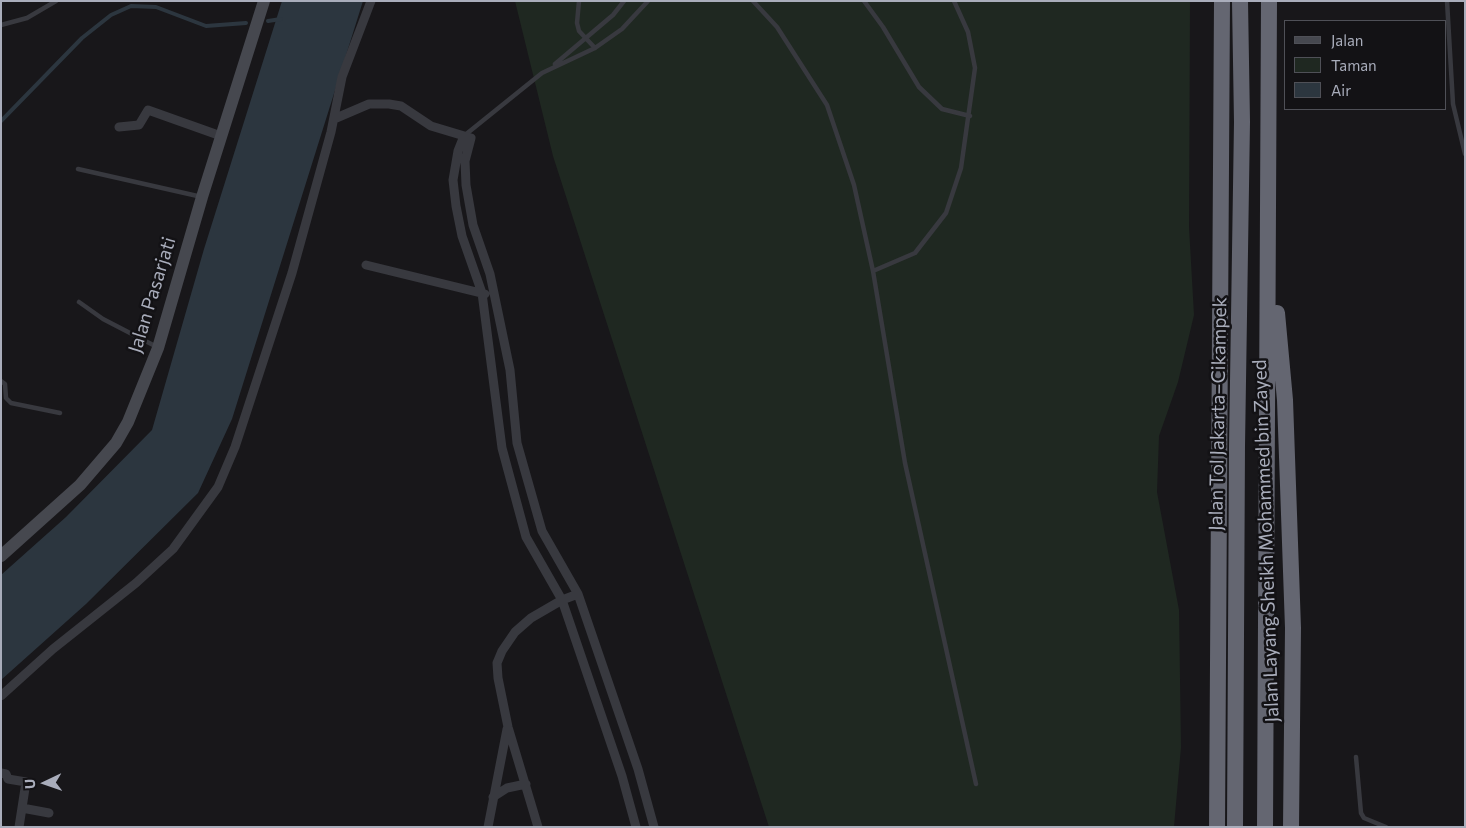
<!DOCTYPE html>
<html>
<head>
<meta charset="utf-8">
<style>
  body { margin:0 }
  #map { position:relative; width:1466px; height:828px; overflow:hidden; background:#18171a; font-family:Commissioner,sans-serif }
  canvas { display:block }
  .frame { position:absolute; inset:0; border:2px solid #a9adbb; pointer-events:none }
  .legend { position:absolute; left:1284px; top:20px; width:162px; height:90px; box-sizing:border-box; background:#131215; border:1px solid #4f5057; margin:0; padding:6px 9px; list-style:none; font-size:15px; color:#a9adbb }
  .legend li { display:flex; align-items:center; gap:10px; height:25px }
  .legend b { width:25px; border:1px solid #4f5057 }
  .north { position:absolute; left:20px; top:758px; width:50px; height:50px; -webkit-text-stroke:4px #131215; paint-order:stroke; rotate:267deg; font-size:14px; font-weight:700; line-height:20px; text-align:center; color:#a9adbb }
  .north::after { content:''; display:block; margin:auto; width:18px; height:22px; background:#a9adbb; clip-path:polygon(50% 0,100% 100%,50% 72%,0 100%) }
</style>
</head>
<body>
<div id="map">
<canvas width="1466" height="828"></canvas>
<div class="frame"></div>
<ul class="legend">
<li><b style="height:6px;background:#46484f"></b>Jalan</li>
<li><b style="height:14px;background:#1f2821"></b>Taman</li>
<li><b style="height:14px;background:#2c363f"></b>Air</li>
</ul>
<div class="north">U</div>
</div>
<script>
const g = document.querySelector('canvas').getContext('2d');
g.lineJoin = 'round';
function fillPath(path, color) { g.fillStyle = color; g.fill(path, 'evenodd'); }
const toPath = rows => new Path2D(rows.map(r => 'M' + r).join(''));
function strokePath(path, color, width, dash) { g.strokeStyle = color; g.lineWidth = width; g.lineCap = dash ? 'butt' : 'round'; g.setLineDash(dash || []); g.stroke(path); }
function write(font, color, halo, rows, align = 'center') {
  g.font = font + ' Commissioner,sans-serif'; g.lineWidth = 5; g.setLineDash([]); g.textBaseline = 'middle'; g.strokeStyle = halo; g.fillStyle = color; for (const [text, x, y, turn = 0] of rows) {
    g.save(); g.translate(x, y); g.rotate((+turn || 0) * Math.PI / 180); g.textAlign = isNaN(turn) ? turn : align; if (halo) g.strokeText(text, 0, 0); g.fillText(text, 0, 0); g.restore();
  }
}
fillPath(toPath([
  [515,1,1190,1,1189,227,1194,315,1178,382,1159,436,1157,492,1179,610,1181,747,1174,827,769,827,553,156]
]), '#1f2821');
fillPath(toPath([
  [282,1,363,1,232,419,198,493,86,604,1,680,1,575,66,517,152,430,204,249]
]), '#2c363f');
strokePath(toPath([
  [268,21,281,19],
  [1,121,82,38,111,15,131,6,156,7,206,26,246,23]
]), '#2c363f', 4);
strokePath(toPath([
  [579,1,577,23,579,31,595,48],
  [753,1,777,27,827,105,854,185,873,271,905,463,976,784],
  [864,1,883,27,919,87,942,109,970,116],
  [1447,1,1453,104,1465,154],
  [1,25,27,18,56,1],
  [555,64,613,15,624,1],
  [465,135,542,73,595,48,622,29,648,1],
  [78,169,202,197],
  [873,271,915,253,946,213,961,168,975,68,968,32,954,1],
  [79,302,103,319,157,347],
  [1,381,5,384,6,398,11,403,60,413],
  [1356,757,1361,813,1364,818,1386,827]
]), '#38393f', 4.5);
strokePath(toPath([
  [334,119,369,104,389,104,401,106,431,126,471,138,465,161,466,185,473,225,490,274,510,370,517,443,542,531,578,594,638,769,654,827],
  [119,127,139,125,148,110,221,136],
  [464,136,458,151,453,180,456,206,462,236,482,293,502,448,526,537,562,600,622,776,636,827],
  [366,265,485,294],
  [1,696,53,649,136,583,173,549,218,487,235,447,292,273,331,132,342,77,371,1],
  [1,773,6,774,8,779,26,782,19,827],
  [493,797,507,788,526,784],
  [22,808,49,813],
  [488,827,507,729],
  [538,827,508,727,498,678,497,663,502,651,515,632,531,618,562,600,578,594]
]), '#38393f', 9);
strokePath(toPath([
  [1,556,80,485,116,443,128,422,158,348,202,197,264,1]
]), '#46484f', 12);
strokePath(toPath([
  [1277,313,1285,400,1293,628,1291,827],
  [1217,827,1222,1],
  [1235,827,1237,446,1242,122,1240,1],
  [1265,827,1269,1]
]), '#646671', 16);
write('19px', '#a9adbb', '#131215', [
  ["Jalan Pasarjati",152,295,-73],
  ["Jalan Tol Jakarta–Cikampek",1218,414,-89],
  ["Jalan Layang Sheikh Mohammed bin Zayed",1266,541,-92]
]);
</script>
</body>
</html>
